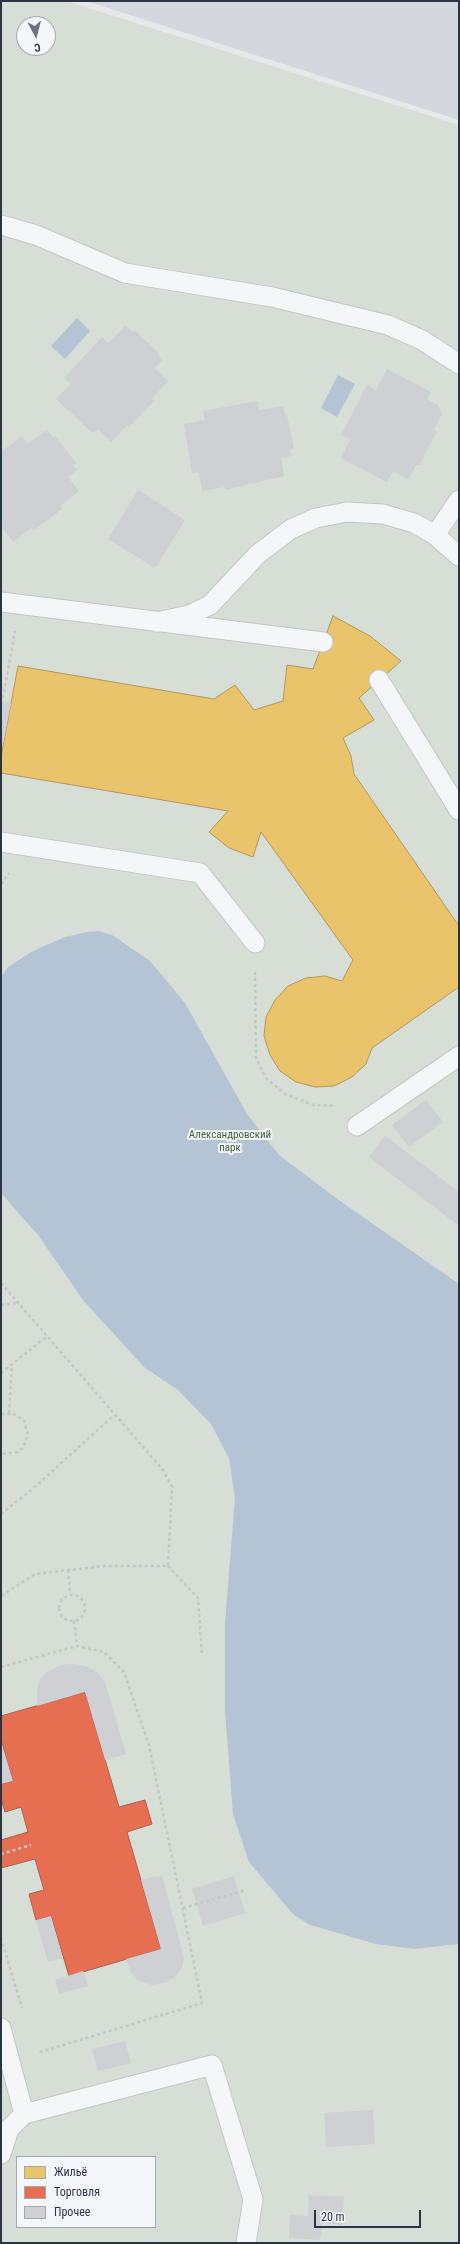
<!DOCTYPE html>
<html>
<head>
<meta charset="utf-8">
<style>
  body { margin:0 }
  #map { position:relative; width:460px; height:2244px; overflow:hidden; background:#e6e8ea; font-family:"Roboto Condensed",sans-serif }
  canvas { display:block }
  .frame { position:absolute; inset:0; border:2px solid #2b3445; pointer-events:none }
  .legend { position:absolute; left:16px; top:2156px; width:140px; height:72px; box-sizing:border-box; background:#f4f6f9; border:1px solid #a4a8b1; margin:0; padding:5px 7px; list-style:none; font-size:12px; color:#2b3445 }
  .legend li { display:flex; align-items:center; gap:8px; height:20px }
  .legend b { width:20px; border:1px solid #a4a8b1 }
  .north { position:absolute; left:16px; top:16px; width:40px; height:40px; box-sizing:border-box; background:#f4f6f9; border:1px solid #a4a8b1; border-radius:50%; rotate:173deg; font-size:11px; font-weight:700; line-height:16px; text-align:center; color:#2b3445 }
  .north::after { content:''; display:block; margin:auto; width:14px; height:18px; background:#6c737f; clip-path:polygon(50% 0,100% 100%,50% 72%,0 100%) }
  .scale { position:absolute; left:314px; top:2210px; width:107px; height:18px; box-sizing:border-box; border:2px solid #2b3445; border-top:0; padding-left:5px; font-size:12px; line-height:14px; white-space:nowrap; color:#2b3445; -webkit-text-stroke:3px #f4f6f9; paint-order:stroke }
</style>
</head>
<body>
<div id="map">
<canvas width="460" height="2244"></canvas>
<div class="frame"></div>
<ul class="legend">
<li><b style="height:11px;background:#e9c46a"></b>Жильё</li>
<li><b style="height:11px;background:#e76f51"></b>Торговля</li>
<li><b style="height:11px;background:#ced0d3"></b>Прочее</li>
</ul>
<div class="north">С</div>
<div class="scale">20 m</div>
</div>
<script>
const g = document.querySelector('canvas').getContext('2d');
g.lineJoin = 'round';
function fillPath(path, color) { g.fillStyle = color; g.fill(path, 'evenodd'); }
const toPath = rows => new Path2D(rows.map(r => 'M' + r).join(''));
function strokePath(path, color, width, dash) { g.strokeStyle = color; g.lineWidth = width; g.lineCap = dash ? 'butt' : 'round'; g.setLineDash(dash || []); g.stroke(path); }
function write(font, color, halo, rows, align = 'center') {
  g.font = font + ' "Roboto Condensed",sans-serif'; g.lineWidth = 4; g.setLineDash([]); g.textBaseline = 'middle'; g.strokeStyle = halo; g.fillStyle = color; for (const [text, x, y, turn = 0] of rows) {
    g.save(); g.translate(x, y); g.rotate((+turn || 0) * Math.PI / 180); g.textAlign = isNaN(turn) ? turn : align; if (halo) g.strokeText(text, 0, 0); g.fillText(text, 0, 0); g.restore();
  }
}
fillPath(toPath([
  [86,1,459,1,459,120]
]), '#d4d7dd');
fillPath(toPath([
  [1,1,66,1,459,125,459,2243,1,2243],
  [24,24,48,24,48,48,24,48],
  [17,2157,155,2157,155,2227,17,2227]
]), '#d6ded6');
fillPath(toPath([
  [77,318,90,331,65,359,51,346],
  [338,375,355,384,337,417,321,408],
  [98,931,112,935,150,961,185,1003,247,1114,279,1155,340,1201,459,1284,459,1944,414,1949,376,1944,310,1925,293,1914,249,1862,233,1814,225,1711,225,1623,235,1498,229,1458,211,1424,178,1390,144,1367,83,1300,38,1235,1,1193,1,977,8,967,33,951,65,937,87,932]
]), '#b4c4d5');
const homes = toPath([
  [333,616,370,636,401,661,359,698,374,720,343,738,351,756,354,774,459,926,459,987,372,1048,366,1064,352,1077,334,1086,315,1087,296,1082,280,1071,270,1055,264,1036,266,1017,275,1000,288,986,306,978,325,976,342,981,353,960,261,832,253,857,229,848,209,832,228,811,1,773,1,757,18,666,214,699,235,685,254,710,283,701,287,665,313,669,333,616]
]);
fillPath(homes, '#e9c46a');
strokePath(homes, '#b0995f', 1);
const shops = toPath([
  [85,1692,119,1807,145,1800,152,1824,127,1832,161,1949,69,1976,51,1916,36,1920,29,1894,44,1890,35,1859,1,1868,1,1840,28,1832,21,1807,5,1812,1,1799,1,1784,13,1781,1,1740,1,1716,85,1692]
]);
fillPath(shops, '#e76f51');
strokePath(shops, '#af5d4d', 1);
fillPath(toPath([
  [125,326,133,332,134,330,160,354,158,356,162,360,155,368,168,381,152,399,154,401,129,427,127,425,111,442,98,429,93,433,56,399,71,384,64,378,102,337,109,343],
  [387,369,431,392,427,399,438,405,442,414,434,430,437,431,419,465,416,465,409,479,393,471,387,482,341,458,350,440,341,435,367,385,376,390],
  [258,401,259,410,283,406,285,416,287,415,294,449,291,449,292,456,281,458,284,476,225,490,225,487,202,491,199,472,192,473,184,424,205,420,203,411],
  [47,430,53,438,55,436,76,463,73,465,77,470,68,477,79,491,60,506,62,509,33,531,31,528,13,542,1,526,1,452,22,436,27,444],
  [138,490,185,520,155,568,108,539],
  [1,701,11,703,3,745,1,745],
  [426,1100,443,1122,409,1147,392,1125],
  [385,1136,459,1192,459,1226,369,1157],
  [75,1664,88,1667,98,1673,105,1682,126,1754,105,1760,85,1692,37,1706,37,1688,41,1678,49,1671,62,1665],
  [1,1741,13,1781,1,1784],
  [162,1875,184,1958,182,1968,176,1976,167,1982,152,1985,138,1980,131,1972,126,1959,161,1949,141,1880],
  [234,1876,245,1913,203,1926,192,1889],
  [51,1916,63,1958,48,1962,36,1920],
  [83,1971,88,1986,59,1994,55,1980],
  [125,2041,131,2063,98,2071,92,2049],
  [373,2110,375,2144,326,2147,324,2113],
  [309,2195,344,2197,342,2225,322,2223,320,2240,289,2238,290,2215,308,2216]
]), '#ced0d3');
const lane = toPath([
  [1,225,36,235,125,273,272,297,388,325,422,340,459,364],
  [435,535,459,500],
  [1,602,323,642],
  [157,622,189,615,210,605,258,554,291,529,316,518,347,512,383,514,414,523,435,535,459,556],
  [379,680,459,810],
  [1,842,200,873,255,943],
  [357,1126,459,1056],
  [1,2028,24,2114],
  [1,2154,9,2129,24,2114,212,2065,253,2199,246,2243]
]);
strokePath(lane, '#c4c6c8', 21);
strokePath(toPath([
  [3,698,15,631],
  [1,884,9,873],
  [255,972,256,1058,266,1078,285,1094,313,1105,336,1106],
  [1,1283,163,1470,172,1487,168,1566,105,1566,35,1574,1,1596],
  [1,1305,18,1303],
  [1,1373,46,1337],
  [9,1413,12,1364],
  [1,1414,13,1414,19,1417,24,1421,28,1435,23,1448,17,1452,1,1454],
  [1,1514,36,1486,114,1415],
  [168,1566,198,1598,202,1655],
  [68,1570,70,1594],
  '59 1608a13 13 0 1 1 26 0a13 13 0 1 1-26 0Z',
  [74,1621,77,1646],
  [1,1667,77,1646,104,1652,124,1672,149,1745,202,2003,37,2053],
  [1,1854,31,1845],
  [183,1908,246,1890],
  [1,1938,22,2008]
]), '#c5c6ca', 2.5, [3, 3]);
strokePath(lane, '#f5f6f7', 19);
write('11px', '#3f6138', '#f4f6f9', [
  ["Александровский",230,1135],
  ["парк",230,1148]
]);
</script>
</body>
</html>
